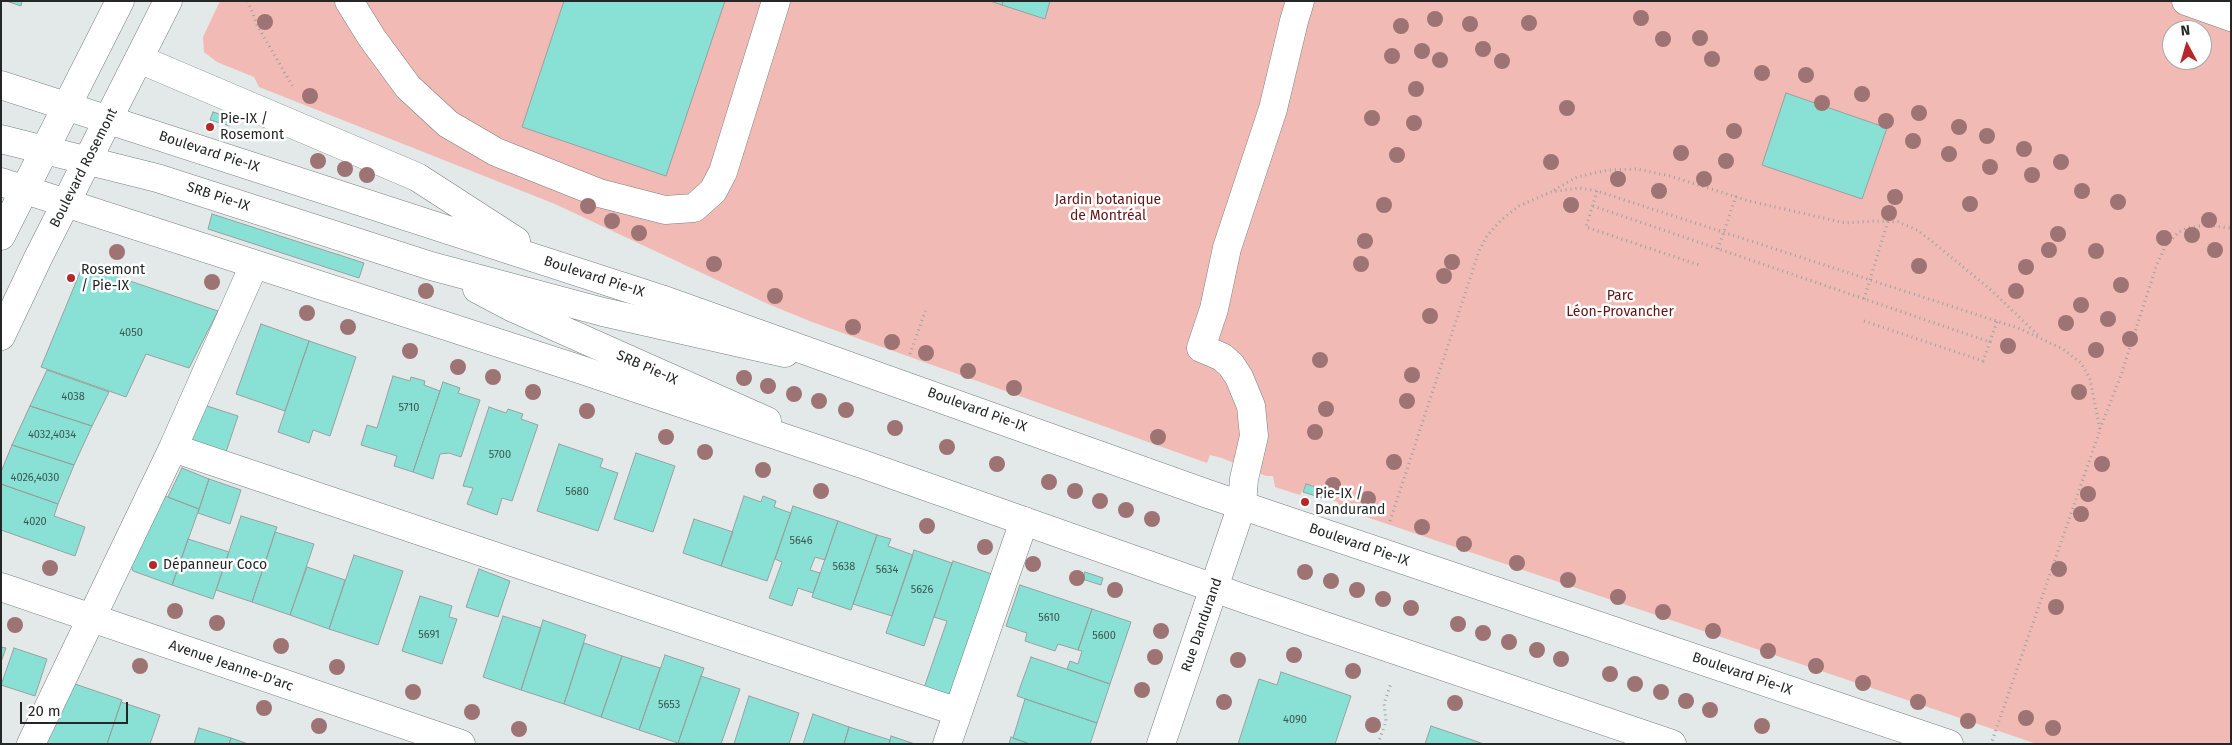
<!DOCTYPE html>
<html>
<head>
<meta charset="utf-8">
<style>
  body { margin:0 }
  #map { position:relative; width:2232px; height:745px; overflow:hidden; background:#e2e9e8; font-family:"Fira Sans",sans-serif }
  canvas { display:block }
  .frame { position:absolute; inset:0; border:2px solid #242726; pointer-events:none }
  .north { position:absolute; left:2162px; top:20px; width:50px; height:50px; box-sizing:border-box; background:#fff; border:1px solid #a7a9a8; border-radius:50%; rotate:354deg; font-size:14px; font-weight:700; line-height:20px; text-align:center; color:#242726 }
  .north::after { content:''; display:block; margin:auto; width:18px; height:22px; background:#b72729; clip-path:polygon(50% 0,100% 100%,50% 72%,0 100%) }
  .scale { position:absolute; left:20px; top:702px; width:108px; height:22px; box-sizing:border-box; border:2px solid #242726; border-top:0; padding-left:6px; font-size:15px; line-height:18px; white-space:nowrap; color:#242726; -webkit-text-stroke:4px #fff; paint-order:stroke }
</style>
</head>
<body>
<div id="map">
<canvas width="2232" height="745"></canvas>
<div class="frame"></div>
<div class="north">N</div>
<div class="scale">20 m</div>
</div>
<script>
const g = document.querySelector('canvas').getContext('2d');
g.lineJoin = 'round';
function fillPath(path, color) { g.fillStyle = color; g.fill(path, 'evenodd'); }
const toPath = rows => new Path2D(rows.map(r => 'M' + r).join(''));
function strokePath(path, color, width, dash) { g.strokeStyle = color; g.lineWidth = width; g.lineCap = dash ? 'butt' : 'round'; g.setLineDash(dash || []); g.stroke(path); }
function write(font, color, halo, rows, align = 'center') {
  g.font = font + ' "Fira Sans",sans-serif'; g.lineWidth = 5; g.setLineDash([]); g.textBaseline = 'middle'; g.strokeStyle = halo; g.fillStyle = color; for (const [text, x, y, turn = 0] of rows) {
    g.save(); g.translate(x, y); g.rotate((+turn || 0) * Math.PI / 180); g.textAlign = isNaN(turn) ? turn : align; if (halo) g.strokeText(text, 0, 0); g.fillText(text, 0, 0); g.restore();
  }
}
fillPath(toPath([
  [220,1,2231,1,2231,744,2037,744,1337,507,1338,502,1323,497,1324,490,1306,484,1300,495,1275,487,1273,476,1266,476,1222,458,1210,455,1207,463,812,322,768,304,555,204,259,87,254,77,217,62,204,52,203,37],
  [2172,30,2202,30,2202,60,2172,60]
]), '#f1bab4');
const building = toPath([
  [6,1,22,1,21,6,6,1],
  [564,1,725,1,666,176,522,127,564,1],
  [990,1,1003,1,1002,5,990,1],
  [1003,1,1050,1,1045,19,1002,5,1003,1],
  [1786,93,1887,128,1862,199,1762,165,1786,93],
  [213,112,232,118,230,126,210,120,213,112],
  [212,214,364,263,359,278,208,229,212,214],
  [83,265,218,311,189,368,146,354,126,397,41,367,83,265],
  [261,324,309,341,285,411,236,394,261,324],
  [309,341,356,357,330,436,313,430,309,443,278,432,309,341],
  [47,370,109,392,92,426,30,406,47,370],
  [393,376,410,381,411,377,425,381,424,385,440,391,413,472,394,466,397,456,361,445,367,425,377,428,393,376],
  [443,382,460,388,458,393,480,400,461,457,449,453,440,454,433,479,413,472,443,382],
  [204,405,238,416,226,452,189,439,204,405],
  [30,406,92,426,74,465,12,445,30,406],
  [489,407,506,413,508,409,523,414,521,419,538,425,512,501,502,498,497,515,467,504,473,488,463,486,489,407],
  [559,444,603,459,600,467,618,473,598,531,537,511,559,444],
  [12,445,74,465,58,504,1,484,1,472,12,445],
  [636,453,675,466,653,532,614,519,636,453],
  [182,468,209,479,199,509,168,497,182,468],
  [209,479,241,490,230,524,198,513,209,479],
  [1,484,58,504,54,516,85,527,75,556,1,530,1,484],
  [1306,484,1325,490,1322,498,1303,492,1306,484],
  [162,495,199,509,172,585,133,571,130,562,162,495],
  [744,496,761,502,763,496,776,501,774,507,791,513,767,581,721,566,744,496],
  [793,506,838,521,825,560,815,557,810,570,820,573,813,593,798,588,792,606,769,598,782,562,775,559,793,506],
  [241,516,277,527,252,602,216,590,241,516],
  [694,519,733,532,721,566,683,553,694,519],
  [838,521,877,535,851,610,812,597,838,521],
  [275,532,314,544,290,615,252,602,275,532],
  [877,535,891,539,888,546,913,555,892,616,853,604,877,535],
  [188,539,229,552,213,599,172,585,188,539],
  [914,550,952,563,924,646,886,633,914,550],
  [354,555,403,571,378,645,329,629,354,555],
  [953,561,992,574,950,697,924,688,947,621,934,617,953,561],
  [307,567,345,580,329,629,290,615,307,567],
  [479,569,510,581,498,617,466,607,479,569],
  [1085,572,1103,578,1101,585,1082,579,1085,572],
  [1020,585,1092,609,1078,650,1058,644,1055,651,1025,641,1027,633,1006,626,1020,585],
  [420,596,452,606,449,617,457,619,442,664,402,651,420,596],
  [1092,609,1131,622,1110,684,1067,669,1070,661,1078,664,1082,651,1078,650,1092,609],
  [503,616,541,628,521,690,483,677,503,616],
  [543,620,586,635,564,704,521,690,543,620],
  [584,643,622,656,601,717,564,704,584,643],
  [1,647,6,648,1,662,1,647],
  [14,648,47,659,35,696,1,685,14,648],
  [665,655,704,668,678,743,639,730,665,655],
  [622,656,660,668,639,730,601,717,622,656],
  [1031,657,1110,684,1097,723,1017,696,1031,657],
  [1281,672,1351,696,1335,744,1238,744,1259,679,1277,685,1281,672],
  [701,676,740,689,721,744,678,743,701,676],
  [72,683,122,700,107,744,44,744,72,683],
  [749,696,799,713,789,744,734,744,749,696],
  [1025,699,1097,723,1090,744,1030,744,1013,738,1025,699],
  [121,702,160,715,150,744,107,744,121,702],
  [813,714,849,727,844,744,803,744,813,714],
  [1431,726,1484,744,1425,744,1431,726],
  [849,727,890,740,889,744,844,744,849,727],
  [199,728,231,738,229,744,194,744,199,728],
  [891,736,915,744,889,744,891,736],
  [1011,737,1013,738,1030,744,1009,744,1011,737],
  [231,738,248,744,229,744,231,738]
]);
fillPath(building, '#89e1d6');
strokePath(building, '#99a09f', 1);
const minor = toPath([
  [349,1,372,38,408,87,448,124,496,152,599,193,665,210,694,208,713,191,723,172,776,1],
  [2186,1,2231,17],
  [1,139,157,178,431,266,603,312,785,353],
  [477,289,511,307,767,421],
  [173,448,958,712],
  [1,587,461,744],
  [31,744,173,448,254,265],
  [947,744,1024,521],
  [1161,744,1242,505,1244,479,1254,436,1251,406,1239,377,1231,365,1222,357,1201,348,1214,309,1227,248,1273,109,1294,21,1300,1]
]);
const major = toPath([
  [139,59,417,177,516,241],
  [1,85,661,299,1208,494,1949,744],
  [1,182,579,369,865,465,1248,600,1672,744],
  [1,236,120,1],
  [1,336,38,258,168,1]
]);
strokePath(minor, '#79807f', 29);
strokePath(major, '#79807f', 29);
strokePath(toPath([
  [248,1,257,25,293,87],
  [1554,190,1577,177,1608,170,1637,169,1670,176,1749,201,1845,223,1875,221,1898,222,1917,230,1934,243,1991,290,2038,335],
  [1597,191,1586,227,1702,266],
  [1593,206,1990,342,1997,321],
  [1718,249,1736,196],
  [1864,299,1888,221],
  [1864,321,1983,361,1990,342],
  [910,354,926,309],
  [2100,429,2121,375,2157,264,2166,245,2179,232,2187,228,2205,225,2231,228],
  [1390,521,1479,251,1487,236,1501,220,1519,206,1551,192,1579,188,1597,191,2018,328,2063,349,2081,363,2090,379,2100,430,1991,744],
  [1378,744,1386,721,1384,704,1391,683]
]), '#9ca2a1', 3, [1, 4]);
strokePath(minor, '#fff', 28);
strokePath(major, '#fff', 28);
g.fillStyle = '#9d7373';
for (const [x, y] of [
  [1641,18],
  [1435,19],
  [265,22],
  [1529,23],
  [1470,24],
  [1401,26],
  [1700,38],
  [1663,39],
  [1483,49],
  [1422,51],
  [1392,56],
  [1712,59],
  [1440,60],
  [1502,61],
  [1762,73],
  [1806,75],
  [1416,89],
  [1862,94],
  [310,96],
  [1822,103],
  [1567,108],
  [1919,113],
  [1372,118],
  [1886,121],
  [1414,123],
  [1959,127],
  [1734,131],
  [1987,136],
  [1913,141],
  [2024,149],
  [1681,153],
  [1949,154],
  [1397,155],
  [318,161],
  [1726,161],
  [1551,162],
  [2061,162],
  [1990,167],
  [345,169],
  [367,175],
  [2032,175],
  [1618,179],
  [1704,179],
  [1659,191],
  [2082,191],
  [1895,197],
  [2118,202],
  [1970,204],
  [1384,205],
  [1571,205],
  [588,206],
  [1889,213],
  [2209,220],
  [612,221],
  [639,233],
  [2058,234],
  [2192,235],
  [2164,238],
  [1365,241],
  [2049,250],
  [2215,250],
  [2096,251],
  [117,252],
  [1452,262],
  [714,264],
  [1361,264],
  [1919,266],
  [2026,267],
  [1444,276],
  [212,282],
  [2121,285],
  [426,291],
  [2016,291],
  [775,296],
  [2081,305],
  [307,313],
  [1430,316],
  [2108,319],
  [2066,323],
  [348,327],
  [853,327],
  [2130,339],
  [892,342],
  [2008,346],
  [2096,350],
  [410,351],
  [926,353],
  [1320,360],
  [458,367],
  [968,371],
  [1412,375],
  [493,377],
  [744,378],
  [768,386],
  [1014,388],
  [533,392],
  [2079,392],
  [794,394],
  [819,401],
  [1407,401],
  [1326,409],
  [846,410],
  [587,411],
  [895,428],
  [1315,432],
  [666,437],
  [1158,437],
  [947,447],
  [705,452],
  [1394,462],
  [997,464],
  [2102,464],
  [763,470],
  [1049,482],
  [1333,485],
  [821,491],
  [1075,491],
  [2088,494],
  [1368,499],
  [1100,501],
  [1126,510],
  [2081,514],
  [1152,519],
  [927,526],
  [1422,527],
  [1464,544],
  [985,547],
  [1517,563],
  [1033,564],
  [50,568],
  [2059,569],
  [1305,572],
  [1077,578],
  [1568,580],
  [1331,581],
  [1115,590],
  [1357,590],
  [1618,597],
  [1383,599],
  [2056,607],
  [1411,608],
  [175,611],
  [1663,612],
  [217,623],
  [1458,624],
  [15,625],
  [1161,631],
  [1713,631],
  [1483,633],
  [1509,642],
  [281,646],
  [1537,650],
  [1768,651],
  [1294,655],
  [1155,657],
  [1561,659],
  [1238,660],
  [140,666],
  [1816,666],
  [337,667],
  [1353,671],
  [1610,674],
  [1863,683],
  [1635,684],
  [1142,690],
  [413,692],
  [1661,692],
  [1686,701],
  [1224,702],
  [1918,702],
  [1455,703],
  [264,708],
  [1710,710],
  [472,712],
  [2026,718],
  [1968,721],
  [1373,725],
  [319,726],
  [1762,726],
  [2053,728],
  [519,729]
]) { g.beginPath(); g.arc(x, y, 8, 0, 2 * Math.PI); g.fill(); }
for (const [x, y, r, color] of [
  [210,127,5,"#b72729"],
  [71,278,5,"#b72729"],
  [1305,502,5,"#b72729"],
  [153,565,5,"#b72729"]
]) { const dot = new Path2D(); dot.arc(x, y, r, 0, 2 * Math.PI); g.fillStyle = color; g.fill(dot); strokePath(dot, '#fff', 2); }
write('11px', '#3d5652', null, [
  ["4050",131,333],
  ["4038",73,397],
  ["5710",409,408],
  ["4032,4034",52,435],
  ["5700",500,455],
  ["4026,4030",35,478],
  ["5680",577,492],
  ["4020",35,522],
  ["5646",801,541],
  ["5638",844,567],
  ["5634",887,570],
  ["5626",922,590],
  ["5610",1049,618],
  ["5691",429,635],
  ["5600",1104,636],
  ["5653",669,705],
  ["4090",1295,720]
]);
write('14px', '#242726', '#fff', [
  ["Pie-IX /",220,119],
  ["Rosemont",220,135],
  ["Rosemont",81,270],
  ["/ Pie-IX",81,286],
  ["Pie-IX /",1315,494],
  ["Dandurand",1315,510],
  ["Dépanneur Coco",163,565]
], 'left');
write('14px', '#242726', '#fff', [
  ["Boulevard Pie-IX",209,152,18],
  ["Boulevard Rosemont",84,168,-63],
  ["SRB Pie-IX",218,197,18],
  ["Boulevard Pie-IX",594,277,18],
  ["SRB Pie-IX",647,368,24],
  ["Boulevard Pie-IX",977,410,20],
  ["Boulevard Pie-IX",1359,545,19],
  ["Rue Dandurand",1202,625,-71],
  ["Avenue Jeanne-D'arc",231,666,19],
  ["Boulevard Pie-IX",1742,674,19]
]);
write('14px', '#651213', '#fff', [
  ["Jardin botanique",1108,200],
  ["de Montréal",1108,216],
  ["Parc",1620,296],
  ["Léon-Provancher",1620,312]
]);
</script>
</body>
</html>
